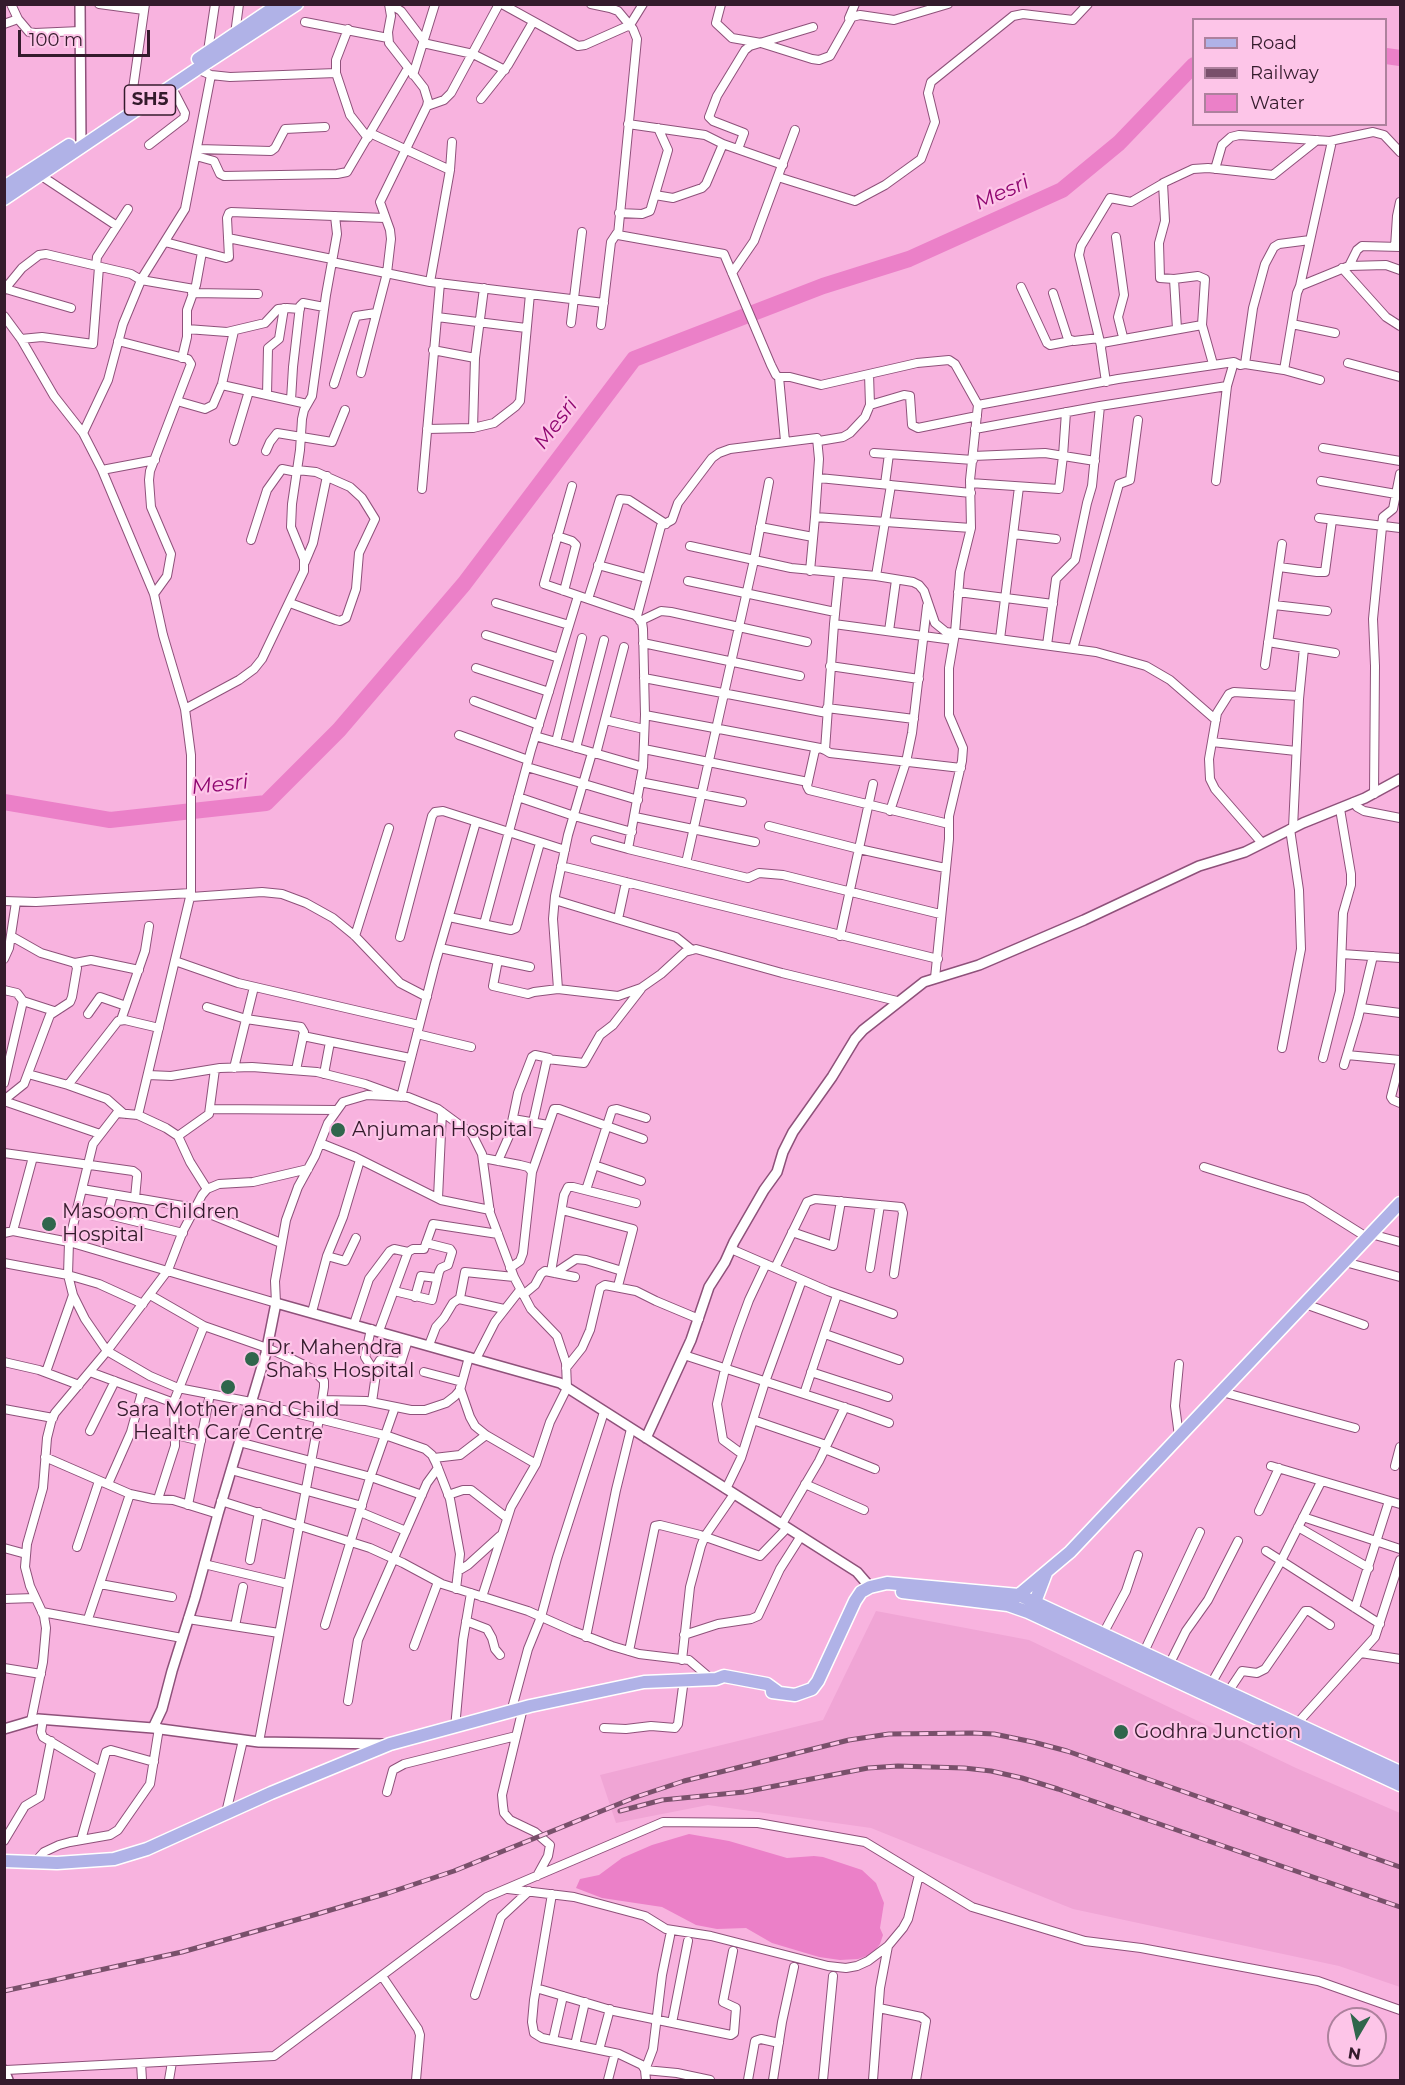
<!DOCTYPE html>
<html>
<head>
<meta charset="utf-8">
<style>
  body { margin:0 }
  #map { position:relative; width:1405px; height:2085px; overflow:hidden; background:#f8b3df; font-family:Montserrat,sans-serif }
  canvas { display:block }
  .frame { position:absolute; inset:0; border:6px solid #341b2c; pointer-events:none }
  .legend { position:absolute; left:1192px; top:18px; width:195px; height:108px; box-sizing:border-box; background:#fdc5e8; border:2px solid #ad819d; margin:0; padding:8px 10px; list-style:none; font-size:18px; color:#341b2c }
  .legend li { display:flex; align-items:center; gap:12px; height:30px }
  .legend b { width:30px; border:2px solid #ad819d }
  .north { position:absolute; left:1327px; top:2007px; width:60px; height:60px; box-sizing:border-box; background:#fdc5e8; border:2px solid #ad819d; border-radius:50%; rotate:189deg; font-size:16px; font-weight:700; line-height:24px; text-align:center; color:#341b2c }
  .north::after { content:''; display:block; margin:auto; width:21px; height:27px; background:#30664c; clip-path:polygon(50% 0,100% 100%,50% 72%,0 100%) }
  .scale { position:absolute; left:18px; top:30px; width:132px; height:27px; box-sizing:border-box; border:3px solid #341b2c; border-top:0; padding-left:8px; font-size:18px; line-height:21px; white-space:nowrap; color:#341b2c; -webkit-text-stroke:4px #fdc5e8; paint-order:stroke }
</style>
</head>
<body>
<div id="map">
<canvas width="1405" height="2085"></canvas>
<div class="frame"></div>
<ul class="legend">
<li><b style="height:8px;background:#b0b2e7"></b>Road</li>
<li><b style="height:8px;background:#79506b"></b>Railway</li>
<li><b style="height:16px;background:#eb80c8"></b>Water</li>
</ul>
<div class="north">N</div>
<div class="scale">100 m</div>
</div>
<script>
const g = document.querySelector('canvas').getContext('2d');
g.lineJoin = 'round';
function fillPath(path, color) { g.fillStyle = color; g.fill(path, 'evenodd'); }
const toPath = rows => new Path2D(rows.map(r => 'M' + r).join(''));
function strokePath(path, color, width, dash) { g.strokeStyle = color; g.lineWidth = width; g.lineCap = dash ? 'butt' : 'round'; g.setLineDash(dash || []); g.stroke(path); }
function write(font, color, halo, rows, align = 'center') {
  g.font = font + ' Montserrat,sans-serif'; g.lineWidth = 4.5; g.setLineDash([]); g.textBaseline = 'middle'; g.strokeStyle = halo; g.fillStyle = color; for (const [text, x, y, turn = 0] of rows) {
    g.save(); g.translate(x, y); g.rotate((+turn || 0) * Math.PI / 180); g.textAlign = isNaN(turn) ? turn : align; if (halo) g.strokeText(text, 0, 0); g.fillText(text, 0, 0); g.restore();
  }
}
fillPath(toPath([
  [876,1611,1029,1640,1296,1768,1400,1813,1400,1987,1339,1966,1073,1909,871,1828,708,1805,616,1823,600,1775,823,1720]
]), '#f0a5d5');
fillPath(toPath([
  [689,1834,729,1841,787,1858,814,1856,823,1857,862,1870,876,1883,884,1903,880,1928,883,1935,880,1944,874,1952,867,1956,858,1959,840,1960,819,1957,772,1943,746,1928,717,1929,696,1925,662,1907,602,1898,576,1888,580,1879,599,1875,622,1858,652,1845]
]), '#eb80c8');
strokePath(toPath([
  [1386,56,1400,58],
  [4,802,110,820,266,803,339,730,464,584,634,359,823,286,909,259,1062,190,1119,143,1194,65]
]), '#eb80c8', 16);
const minor = toPath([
  [11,4,18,19,29,32,35,33,80,31],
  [99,4,144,10],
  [390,4,401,11,423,40],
  [502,4,578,46,585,45,630,25,643,4],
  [591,4,610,8,618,11,633,29,637,39,618,235,724,254,771,365,776,375,779,377,790,377,821,385,917,363,949,360,955,364,978,405,970,480,971,528,960,572,955,633,949,668,949,715,963,748,962,761,949,816,949,839,935,978],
  [721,4,716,23,732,38,761,43,812,59,819,60,830,56,852,17,860,15,894,20,948,4],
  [849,18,855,4],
  [305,22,388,38],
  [4,24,18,19],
  [348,29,336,60,336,73,350,115,368,138],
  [235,34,239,4],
  [423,43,473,54,505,70],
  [208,51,215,4],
  [197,69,211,75,230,77,336,73],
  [413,75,435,4],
  [481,99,508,65,533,22],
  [131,103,145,4],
  [427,106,444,100,451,93,499,4],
  [628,124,705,135,723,144,783,165],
  [370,133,450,170],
  [149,145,184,118,185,113,171,86],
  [198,149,271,151,275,148,285,129,325,127],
  [738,149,744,133,713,121,709,117,717,96,745,50,750,46,813,27],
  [196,156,214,161,220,174,224,176,337,174,347,172,408,68],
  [1215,169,1222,145,1231,137,1239,135,1330,141,1373,132,1384,135,1400,152],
  [40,175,117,226],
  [778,177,855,201,885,185,921,159,935,122,928,93,931,82,1013,16,1023,14,1073,20,1088,4],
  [655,195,673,198,702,188,706,184,723,144],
  [619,213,642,214,650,211,651,208,668,150,658,128],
  [1116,237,1124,295,1118,317,1123,337],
  [228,238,332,259],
  [165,242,226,258,229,257,227,218,229,213,231,212,385,218],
  [1395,247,1397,216,1400,202],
  [332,262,430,282,604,303],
  [96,266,97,257,128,209],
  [1349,266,1357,250,1362,246,1400,247],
  [1342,268,1386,317,1400,326],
  [732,273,754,241,795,130],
  [1174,279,1198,276,1205,279,1202,325,1213,364],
  [430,282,450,170,452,142],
  [1300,286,1332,141],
  [1021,287,1047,343,1050,345,1071,341],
  [6,289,71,308],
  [4,290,22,268,39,255,46,254,131,274,141,280,194,289],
  [192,293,258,294],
  [1053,293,1068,339,1074,341,1099,338],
  [4,316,21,339,54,396,83,433,102,470,154,594,163,635,185,709,191,755,191,893,138,1115,117,1113,93,1144,69,1242,276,1303,275,1281,286,1220,298,1187,315,1156,328,1123,343,1102,367,1095,408,1097,438,1109,472,1134,482,1154,490,1213,514,1277,531,1309,557,1336,566,1363,567,1388,550,1422,536,1464,511,1507,482,1597],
  [437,317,526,328],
  [571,323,582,232],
  [1292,324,1335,333],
  [601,325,611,242,617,233],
  [187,329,227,332,265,323,278,309,287,308,300,309],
  [1177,329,1174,279,1160,278,1159,243,1165,221,1163,183,1193,169,1208,168,1273,175,1317,140],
  [21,339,42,337,93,344,99,267],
  [118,341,188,359,191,364,150,471,149,480,151,507,171,554,167,576,154,594],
  [1101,346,1079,255,1081,246,1110,198,1131,202,1162,184],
  [433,350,475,358],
  [182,358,187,337,187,310,196,285,202,252],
  [1348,363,1400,377],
  [1245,364,1253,308,1265,264,1274,247,1279,244,1310,240],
  [1284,370,1297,293,1300,286,1349,266,1386,265,1400,270],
  [361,373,387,273,391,239,390,230,380,202,427,106,428,101,424,88,389,43,388,32,391,16,389,4],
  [779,377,785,441],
  [1106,382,1101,348,1102,343,1202,325],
  [334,384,356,316,376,313],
  [222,385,307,404],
  [267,395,268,348,279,339,284,308],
  [291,400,293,367,300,306,303,303,324,307],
  [177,401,205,409,213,405,222,384,234,331],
  [870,405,904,395,910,396,912,425,918,428,977,416],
  [978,405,1118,379,1234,362,1240,365,1245,364,1284,370,1320,380],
  [473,428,475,358,484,288],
  [427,429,473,428,494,423,516,406,520,401,530,294],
  [975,429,1100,406,1227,386],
  [83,433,108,380,123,324,142,278,185,209,211,75],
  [234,441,249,391],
  [819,441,843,437,850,433,865,417,870,405,869,374],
  [1323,448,1400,461],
  [266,451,270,442,277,433,332,442,345,410],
  [874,453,973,460],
  [973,456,1045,453,1095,461],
  [102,470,155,460],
  [819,478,971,493],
  [1216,481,1227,386,1234,362],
  [1321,481,1396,494],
  [970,483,1059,489,1063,456,1066,412],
  [885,484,889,454],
  [572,486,544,584,635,615,642,622,643,629,645,715,643,767,628,849,748,878,759,873,783,875,940,914],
  [422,489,440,283],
  [1319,518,1400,528],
  [760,527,813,537],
  [1013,534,1056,539],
  [557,536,572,541,576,545,564,591],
  [251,540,267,490,282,469,297,472],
  [690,546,791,568,876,576,913,582,919,585,924,591,935,623,946,632,1096,652,1146,666,1170,680,1216,720],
  [305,562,313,543,327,476],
  [598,565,646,578],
  [1279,567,1317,572,1325,572,1332,520],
  [810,571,815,517],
  [839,574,834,624,825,750,830,753,961,768],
  [876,576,891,485],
  [688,581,835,612],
  [958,592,1053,604],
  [588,599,620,499,629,500,666,524],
  [290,603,336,620,340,621,346,618,356,589,359,553,375,519,362,498,350,487,316,472,297,470],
  [496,603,569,625],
  [1274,605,1327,611],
  [637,616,661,526,672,520,678,503,712,458,719,453,730,449,817,438,819,459,815,517,971,528],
  [640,621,661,611,671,612,807,642],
  [834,624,953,640],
  [889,631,896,580],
  [486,635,559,658],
  [1000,639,1019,487],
  [1268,642,1335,653],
  [643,643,800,676],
  [1047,645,1056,579,1075,560,1087,503,1092,486,1100,406],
  [1073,649,1119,484,1130,480,1138,420],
  [1265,665,1282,544],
  [830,666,919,679],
  [476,668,549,692],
  [644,678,827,713],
  [474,701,539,725],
  [827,708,914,719],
  [185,709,239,680,254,669,262,659,304,571,304,559,291,527,292,504,300,450,302,419,304,410,312,396,326,295,337,234,335,216],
  [645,715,820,748],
  [605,720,644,729],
  [459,735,528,760],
  [535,736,643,767],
  [556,742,582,638],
  [1212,742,1296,751],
  [576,748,604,640],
  [644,749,808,782],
  [825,750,820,748,815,750,807,786,809,790,949,824],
  [596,754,624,647],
  [527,767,638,800],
  [640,782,742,802],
  [1374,794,1375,666,1373,619,1383,517,1393,509,1400,474],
  [518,797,574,816,632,832],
  [1354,802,1357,807,1364,811,1400,818],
  [890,811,906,762,912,733,927,606],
  [635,817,755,842],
  [769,826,859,849,945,868],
  [1293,828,1299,699,1304,648],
  [595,840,628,849],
  [1262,843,1215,789,1210,779,1209,759,1217,713,1229,694,1234,692,1299,696],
  [686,863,754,560,769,482],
  [561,866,938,959],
  [191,897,262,892,282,894,306,903,333,918,355,936,400,983,427,997],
  [555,900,676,937,692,950],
  [4,901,36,902,191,893],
  [449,917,511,930,516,928,540,843],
  [618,919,626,882],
  [484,924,531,750,578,596],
  [355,936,389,828],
  [840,936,873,784],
  [400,937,432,816,435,812,443,811,565,850],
  [440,948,530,967],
  [1342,954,1400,958],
  [4,959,9,948,16,902],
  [498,960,493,986,528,994,534,992,558,989,618,996,641,988,661,974,685,952,696,949,782,973,897,1001],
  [175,961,238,983,419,1025],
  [75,963,91,960,139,970],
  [558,989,553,919,555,896,568,835,592,753],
  [4,990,17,993,23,1001,54,1011],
  [207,1007,246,1019,301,1027,304,1032,296,1070],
  [1361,1008,1400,1013],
  [88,1014,100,997,126,1006],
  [121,1020,145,951,149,926],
  [417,1034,471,1047],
  [303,1036,410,1058],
  [1282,1048,1301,949,1299,890,1290,829],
  [1347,1055,1400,1060],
  [1323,1058,1340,991,1343,913,1351,885,1351,874,1340,809],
  [1400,1062,1391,1097,1393,1100,1400,1103],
  [1344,1065,1358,1018,1373,956],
  [234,1068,254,987],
  [28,1074,68,1085,118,1021,125,1020,159,1028],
  [324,1074,330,1042],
  [148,1075,171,1076,220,1068,252,1067,317,1072,365,1084,401,1097,435,964,476,822],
  [4,1083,23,1001],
  [68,1085,107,1099,124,1114],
  [4,1100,24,1084,50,1015,70,1002,72,997,77,968,75,963,41,953,11,936],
  [4,1101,100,1134],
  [211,1109,337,1110],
  [138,1115,166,1128,178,1136,190,1162,207,1189],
  [513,1119,548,1125],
  [533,1122,547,1059,584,1063,600,1035,613,1025,641,989],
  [178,1136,209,1114,215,1069],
  [320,1143,355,1157,441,1200,490,1210],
  [4,1153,133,1171,137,1174,137,1177,135,1198],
  [483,1158,520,1165,528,1167,532,1172,523,1253,520,1261,510,1268],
  [498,1161,509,1136,518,1093,532,1057,535,1055,549,1058],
  [594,1165,641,1181],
  [1204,1167,1306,1199,1368,1238],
  [532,1172,554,1109,559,1109,643,1139],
  [82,1189,195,1208,281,1243],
  [586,1190,612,1110,617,1109,646,1118],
  [113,1194,108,1212,109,1215,183,1233],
  [438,1198,442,1112],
  [562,1210,633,1229,618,1286],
  [13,1231,33,1157],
  [792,1232,833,1246,841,1201],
  [4,1233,13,1231,69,1242,68,1275,73,1295,85,1319,107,1351,150,1376,178,1388,251,1402,388,1436,425,1449,432,1455,436,1463,450,1499,460,1554,456,1589],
  [1371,1234,1400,1242],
  [731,1249,828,1291,893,1314],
  [327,1256,345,1261,356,1238],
  [1345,1262,1400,1277],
  [4,1263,68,1275,99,1284,143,1304],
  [775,1268,807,1202,815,1199,901,1207,903,1213,894,1274],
  [870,1268,880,1205],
  [551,1272,564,1195,568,1187,573,1187,636,1203],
  [555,1273,576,1259,586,1260,622,1271],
  [394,1291,432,1300,439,1272,441,1268,448,1265,452,1252,450,1249,426,1243],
  [150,1295,204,1326,267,1348,290,1358,312,1369,324,1381,324,1387,319,1419,259,1742],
  [523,1295,535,1285,541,1274,545,1271,575,1277],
  [415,1297,421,1276,437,1278],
  [459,1299,504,1309],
  [1305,1304,1364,1325],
  [312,1312,327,1256,343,1217,360,1160],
  [354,1324,369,1279,390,1251,394,1249,408,1252],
  [371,1329,365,1357,376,1374,372,1402],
  [379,1331,408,1252,413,1249,424,1249,433,1224,498,1234],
  [825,1334,899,1360],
  [429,1345,436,1327,444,1318,453,1303,460,1298,465,1272,514,1277],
  [684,1355,856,1411,889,1423],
  [476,1359,495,1322,520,1290],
  [4,1362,39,1370,79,1385],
  [566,1368,582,1348,590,1330,600,1288,605,1285,636,1291,656,1301,699,1319],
  [374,1370,380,1360,401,1362,408,1340],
  [46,1372,73,1295],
  [90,1372,174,1403],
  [424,1372,462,1382],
  [811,1372,888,1397],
  [460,1388,470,1417,475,1426,486,1435,536,1464],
  [1222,1392,1355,1428],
  [804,1394,837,1295],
  [322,1400,366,1401,411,1410,425,1410,446,1403,455,1396,460,1390,469,1357],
  [4,1409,53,1418],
  [753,1420,826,1445],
  [90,1431,115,1381],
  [176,1435,201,1441],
  [1179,1436,1175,1406,1179,1364],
  [239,1442,371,1477,422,1495],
  [825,1449,875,1469],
  [742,1454,723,1440,717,1404,725,1369,738,1330,749,1300,766,1264],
  [45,1457,130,1494,153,1499,173,1500,218,1514],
  [434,1458,460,1455,486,1435],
  [1271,1466,1400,1504],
  [1395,1466,1400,1447],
  [231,1470,362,1506],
  [108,1484,131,1432,142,1392],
  [805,1484,864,1510],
  [726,1489,741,1458,765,1382,802,1280],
  [448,1495,463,1490,471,1490,507,1518],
  [158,1499,175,1446,174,1401,204,1326],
  [221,1501,370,1548,403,1563,442,1584,528,1611,573,1631,612,1646,639,1654,689,1660,710,1678],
  [188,1505,210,1394],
  [1259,1511,1279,1468],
  [360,1512,406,1531],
  [1303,1517,1400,1549],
  [782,1524,819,1461,845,1407],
  [1298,1527,1369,1568],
  [77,1547,99,1481],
  [4,1548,26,1554],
  [1266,1551,1380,1624],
  [250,1560,259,1512],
  [204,1564,288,1584],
  [458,1571,468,1565,500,1536],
  [100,1584,172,1597],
  [4,1599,35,1598],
  [1355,1608,1389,1501],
  [42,1612,182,1638],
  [88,1619,130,1494],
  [188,1619,279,1633],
  [466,1621,487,1629,492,1638,495,1649,500,1655],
  [325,1625,370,1478,395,1407],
  [235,1626,243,1587],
  [1103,1634,1126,1591,1138,1555],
  [684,1635,718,1624,751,1619,758,1616,780,1569,801,1536],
  [586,1637,616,1490,631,1429],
  [414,1646,438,1582],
  [629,1651,655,1526,660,1525,700,1535,760,1556,787,1528],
  [1144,1652,1200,1532],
  [1361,1653,1400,1659],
  [682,1660,690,1587,701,1546,705,1536,734,1494],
  [1169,1665,1186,1631,1208,1600,1238,1541],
  [4,1668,41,1674],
  [1211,1684,1281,1561,1321,1482],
  [1228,1692,1242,1671,1257,1673,1265,1669,1305,1611,1309,1611,1330,1625],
  [348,1701,358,1640,427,1483,438,1468],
  [523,1708,502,1795,503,1806,504,1813,510,1820,535,1832,550,1845,548,1856,537,1876],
  [511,1712,528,1649,541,1617,557,1558,604,1412],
  [43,1719,41,1732,43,1737,100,1771],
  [31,1721,43,1662,46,1628,44,1616,30,1586,25,1567,27,1544,43,1488,47,1438,51,1422,55,1413,107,1351,168,1270,183,1231,202,1195,207,1189,219,1184,253,1182,308,1169],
  [1294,1727,1375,1637,1400,1560],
  [455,1728,463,1640,471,1593],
  [604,1728,626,1729,651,1726,675,1728,678,1724,684,1679],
  [387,1792,393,1770,404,1764,516,1736],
  [226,1813,243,1740],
  [81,1840,106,1752,111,1750,154,1762],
  [4,1841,25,1806,40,1797,51,1741],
  [35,1862,44,1852,59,1845,70,1842,110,1835,118,1830,150,1784,159,1728],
  [508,1889,574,1897,645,1916,666,1929,711,1936,828,1966,846,1968,857,1966,868,1961,888,1946,903,1928,908,1919,919,1875],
  [552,1894,534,2000,532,2022,534,2033,542,2038,619,2054,642,2065,645,2070,646,2080],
  [670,1936,662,1975,653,2049,645,2070,677,2073,710,2080],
  [382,1976,418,2029,420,2035,416,2080],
  [536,1988,614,2011,731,2035,734,2033,736,2008,723,2002,733,1951],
  [475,1995,501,1917,529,1891],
  [879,2008,921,2017,926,2021,916,2080],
  [672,2023,688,1941],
  [553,2040,563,1996],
  [575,2045,585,2002],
  [599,2050,610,2009],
  [141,2063,142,2080],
  [6,2070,274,2056,487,1897,663,1822,758,1823,865,1842,972,1907,1085,1941,1141,1948,1318,1981,1400,2010],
  [169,2080,172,2062],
  [608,2080,615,2053],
  [748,2080,755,2041,761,2039,779,2043],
  [773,2080,782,2022,794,1967],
  [823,2080,833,1976],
  [873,2080,880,1988,888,1946]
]);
const tertiary = toPath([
  [80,4,81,146],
  [646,1438,691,1340,709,1287,725,1262,734,1242,764,1190,777,1172,783,1152,793,1132,832,1077,855,1039,863,1030,924,982,979,965,1084,920,1199,866,1245,852,1303,823,1365,798,1400,779],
  [153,1728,162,1709,172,1671,195,1598,218,1514,266,1353,276,1303,560,1383,857,1572,870,1587],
  [4,1729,38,1719,153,1728,259,1742,383,1744],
  [4,2070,8,2080]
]);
const primary = toPath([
  [198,59,279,4],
  [4,187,69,145],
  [4,199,197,69,297,4],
  [902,1592,1008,1605,1028,1612,1400,1785],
  [1014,1599,1070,1552,1400,1203],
  [1031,1609,1035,1602,1046,1573],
  [772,1692,795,1695,812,1689,818,1681,855,1601,861,1592,870,1587,887,1583,1019,1595,1400,1772],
  [4,1861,57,1863,114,1859,147,1849,271,1793,390,1744,530,1706,644,1682,716,1679,724,1676,767,1684,778,1692]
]);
strokePath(minor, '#8e517a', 10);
strokePath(tertiary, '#8e517a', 12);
strokePath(primary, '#fff', 15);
strokePath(minor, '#fff', 8);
strokePath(tertiary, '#fff', 9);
strokePath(primary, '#b0b2e7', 12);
const rail = toPath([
  [620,1811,662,1800,744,1792,868,1768,898,1766,964,1768,991,1771,1022,1778,1058,1789,1400,1907],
  [4,1991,182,1952,317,1914,388,1893,454,1871,636,1797,684,1781,849,1740,889,1734,973,1733,994,1734,1033,1742,1067,1751,1400,1867]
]);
strokePath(rail, '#79506b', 5);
strokePath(rail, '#fdc5e8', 3, [9]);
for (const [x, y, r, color] of [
  [338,1130,8,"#30664c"],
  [49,1224,8,"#30664c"],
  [252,1359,8,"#30664c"],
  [228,1387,8,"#30664c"],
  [1121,1732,8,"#30664c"]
]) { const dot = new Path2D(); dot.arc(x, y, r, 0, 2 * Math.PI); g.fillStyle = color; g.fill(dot); strokePath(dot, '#fdc5e8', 2); }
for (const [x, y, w] of [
  [150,100,51]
]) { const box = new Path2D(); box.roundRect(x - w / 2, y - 15, w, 30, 4.5); g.fillStyle = '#fdc5e8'; g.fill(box); strokePath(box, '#341b2c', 1.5); }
write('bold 18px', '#341b2c', null, [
  ["SH5",150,100]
]);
write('20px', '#341b2c', '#fdc5e8', [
  ["Anjuman Hospital",352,1130],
  ["Masoom Children",62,1212],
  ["Hospital",62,1235],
  ["Dr. Mahendra",266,1348],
  ["Shahs Hospital",266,1371],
  ["Sara Mother and Child",228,1410,"center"],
  ["Health Care Centre",228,1433,"center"],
  ["Godhra Junction",1134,1732]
], 'left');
write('italic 21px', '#8f0670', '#fdc5e8', [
  ["Mesri",1002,193,-24],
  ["Mesri",556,424,-53],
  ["Mesri",220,785,-6]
]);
</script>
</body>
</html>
